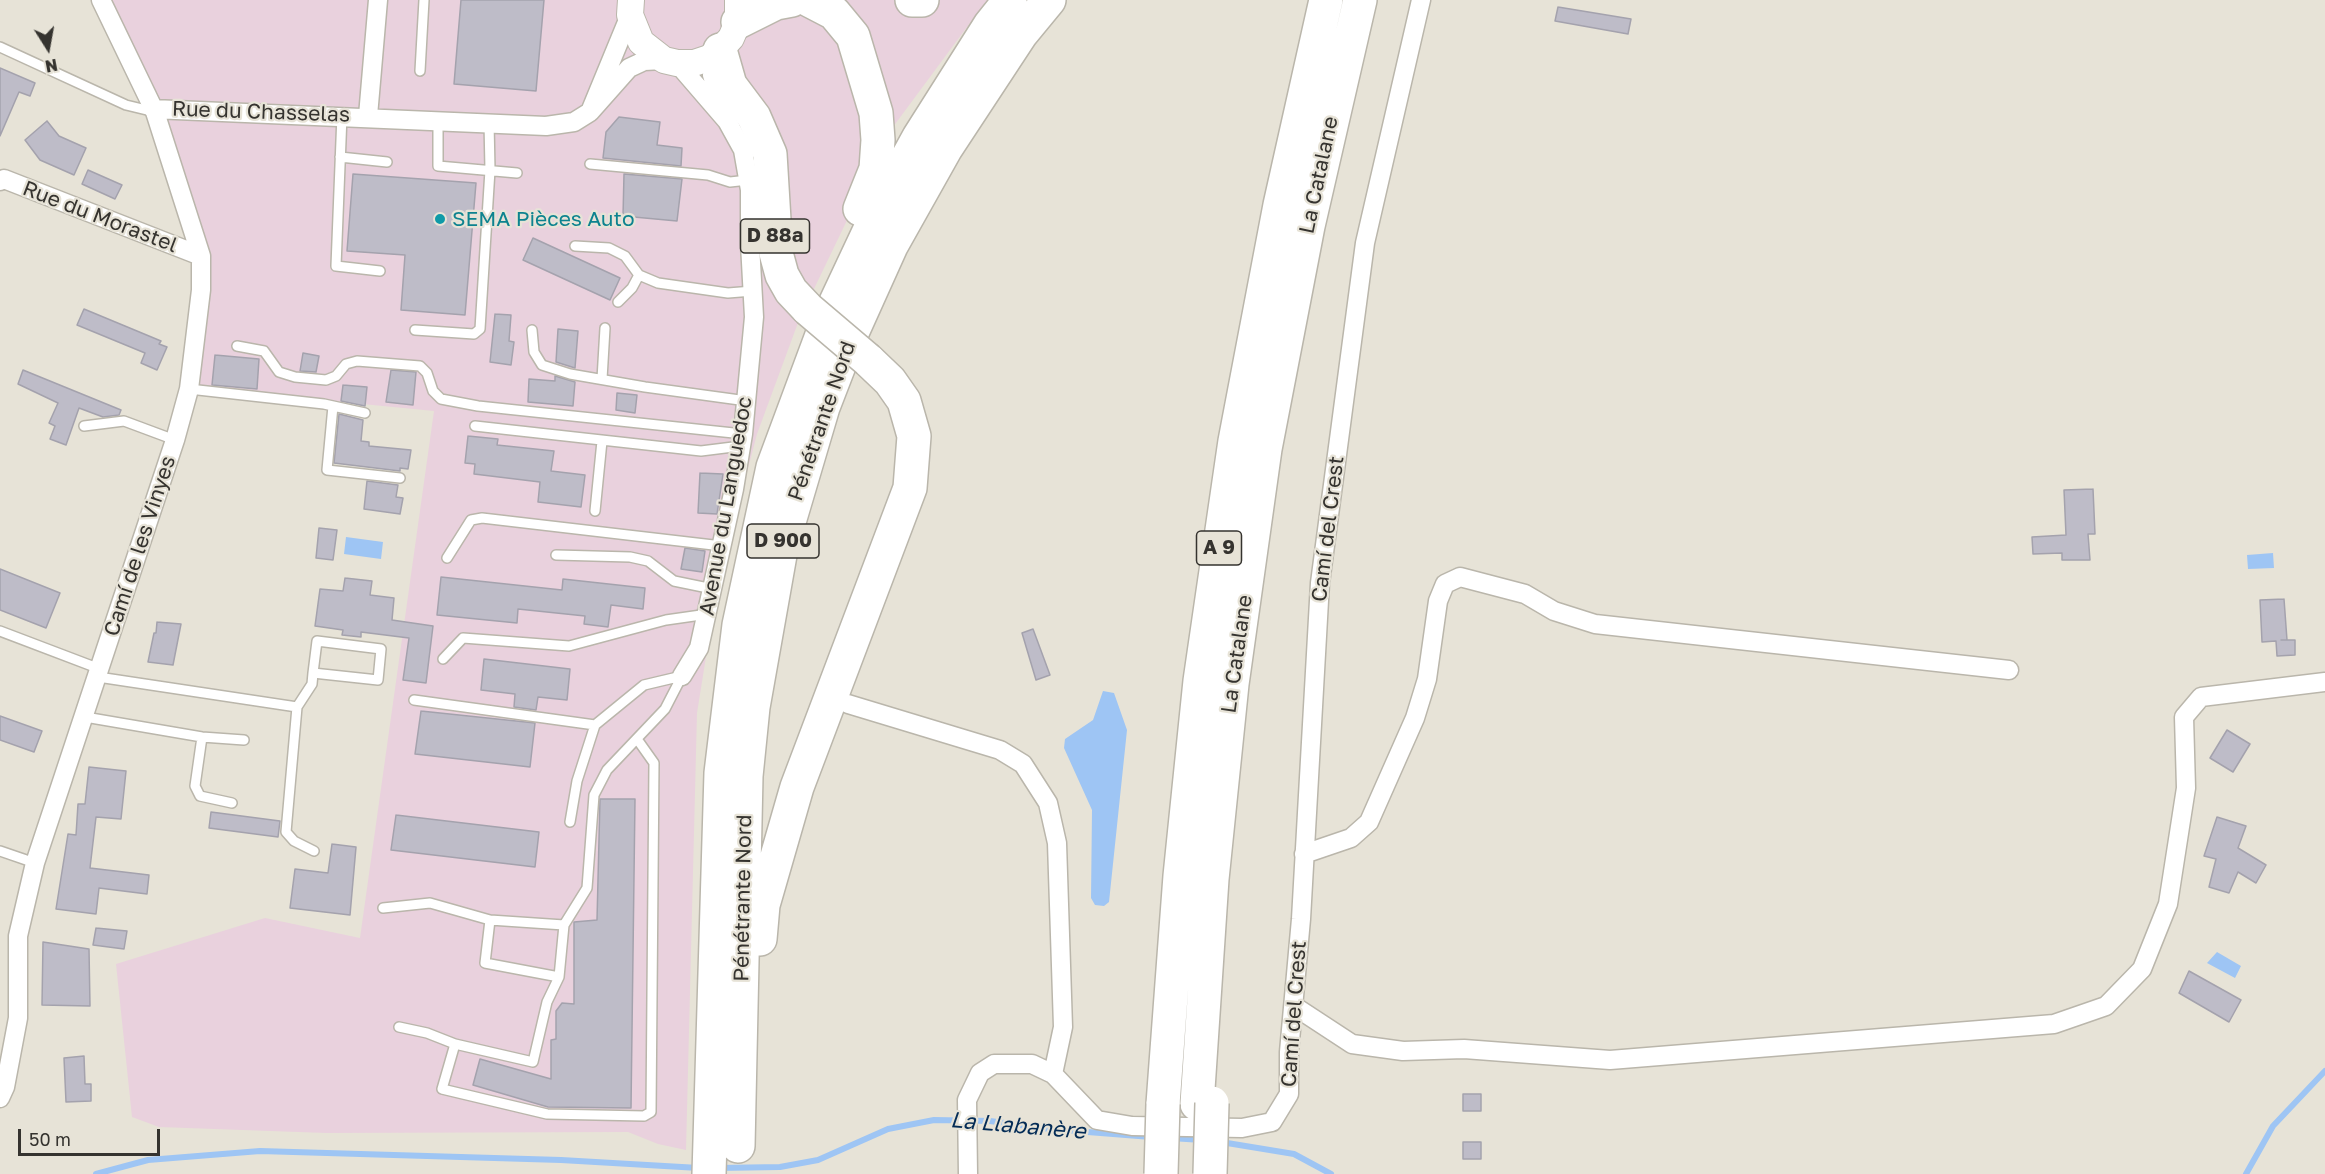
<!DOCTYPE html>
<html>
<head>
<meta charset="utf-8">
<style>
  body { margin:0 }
  #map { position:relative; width:2325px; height:1174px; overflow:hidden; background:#e7e3d7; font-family:"Golos Text",sans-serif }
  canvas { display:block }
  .north { position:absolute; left:18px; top:18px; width:60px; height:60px; -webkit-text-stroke:4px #e7e3d7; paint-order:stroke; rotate:169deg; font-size:16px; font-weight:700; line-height:24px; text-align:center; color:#35332f }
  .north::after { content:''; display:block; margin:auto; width:21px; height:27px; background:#35332f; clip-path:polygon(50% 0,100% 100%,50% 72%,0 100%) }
  .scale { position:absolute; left:18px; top:1129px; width:142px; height:27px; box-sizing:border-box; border:3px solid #35332f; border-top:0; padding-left:8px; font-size:18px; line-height:21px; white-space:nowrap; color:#35332f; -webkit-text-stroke:4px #e7e3d7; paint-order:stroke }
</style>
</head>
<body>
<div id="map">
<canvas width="2325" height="1174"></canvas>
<div class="north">N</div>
<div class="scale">50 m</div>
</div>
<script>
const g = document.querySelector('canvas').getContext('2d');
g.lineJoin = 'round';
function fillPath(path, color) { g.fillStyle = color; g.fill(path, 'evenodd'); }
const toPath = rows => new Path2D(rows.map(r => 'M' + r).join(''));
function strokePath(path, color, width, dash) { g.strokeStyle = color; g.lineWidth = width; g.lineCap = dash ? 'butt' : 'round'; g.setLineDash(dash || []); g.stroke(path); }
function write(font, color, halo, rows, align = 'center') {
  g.font = font + ' "Golos Text",sans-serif'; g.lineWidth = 4.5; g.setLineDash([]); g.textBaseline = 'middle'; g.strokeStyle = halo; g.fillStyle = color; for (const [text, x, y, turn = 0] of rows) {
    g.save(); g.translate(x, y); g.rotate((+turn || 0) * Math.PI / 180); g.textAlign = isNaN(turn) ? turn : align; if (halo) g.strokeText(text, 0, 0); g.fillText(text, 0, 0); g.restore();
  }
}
fillPath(toPath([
  [108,0,987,0,890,131,799,320,757,434,717,588,697,713,686,1150,658,1144,628,1132,326,1133,159,1127,132,1117,116,964,265,918,360,938,434,411,199,388,201,243]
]), '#e9d1dd');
fillPath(toPath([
  [346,537,383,542,381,559,344,554],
  [2273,553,2274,568,2248,569,2247,555],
  [1103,691,1114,693,1127,730,1109,902,1104,906,1095,905,1091,898,1092,810,1064,748,1065,739,1093,720],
  [2217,952,2241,966,2235,978,2207,963]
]), '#9ec5f4');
strokePath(toPath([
  [1171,1138,1202,1140],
  [1221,1142,1294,1154,1331,1174],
  [718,1168,780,1167,818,1160,888,1129,934,1120,990,1121,1050,1129,1151,1137],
  [96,1174,148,1160,260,1151,561,1160,699,1168],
  [2246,1174,2273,1126,2325,1071]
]), '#9ec5f4', 6);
const building = toPath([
  [461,0,544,0,536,91,454,84,461,0],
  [1558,7,1631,19,1628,34,1555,21,1558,7],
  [0,68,35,83,30,96,19,92,0,136,0,68],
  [619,117,660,122,657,145,682,148,681,166,603,158,606,132,619,117],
  [47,121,59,136,86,148,74,175,40,160,25,140,47,121],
  [88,170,122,185,115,199,82,184,88,170],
  [353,174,476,183,465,315,401,310,405,255,347,251,353,174],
  [624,174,682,179,677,221,623,216,624,174],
  [533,238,620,278,610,300,523,260,533,238],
  [84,309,161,341,159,344,167,347,157,370,141,363,145,353,77,325,84,309],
  [495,314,511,315,509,341,514,342,511,365,490,362,495,314],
  [558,329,578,331,575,368,556,362,558,329],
  [303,353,319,356,316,372,300,371,303,353],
  [215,355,259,359,257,389,212,385,215,355],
  [23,370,121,410,119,415,103,417,79,408,66,445,50,439,55,426,49,423,58,403,18,384,23,370],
  [391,370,416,372,413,405,386,402,391,370],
  [555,376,575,382,573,406,528,402,529,379,555,381,555,376],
  [343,385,367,387,365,406,341,401,343,385],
  [617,393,637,395,635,413,616,410,617,393],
  [339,414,363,420,361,441,369,442,369,446,411,450,408,469,400,468,400,471,334,463,339,414],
  [468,436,498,439,497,445,554,451,551,471,585,475,581,507,538,502,540,482,474,474,475,464,465,463,468,436],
  [700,473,723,474,717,514,698,513,700,473],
  [367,481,398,485,396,497,403,498,400,514,364,509,367,481],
  [2093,489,2095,534,2088,534,2090,560,2062,560,2062,553,2033,554,2032,537,2066,535,2064,490,2093,489],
  [319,528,337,530,333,560,316,558,319,528],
  [685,548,705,551,702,572,681,569,685,548],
  [0,569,60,593,46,628,0,610,0,569],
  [441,577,562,590,563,579,645,588,643,609,611,605,608,627,584,624,585,616,518,609,517,623,437,615,441,577],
  [345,578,372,581,370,595,394,598,392,620,433,626,426,683,403,680,409,638,361,632,361,637,342,635,343,630,315,626,320,589,343,591,345,578],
  [2284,599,2287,640,2281,640,2295,640,2295,655,2277,656,2276,641,2262,642,2260,600,2284,599],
  [157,622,181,624,173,665,148,662,154,633,156,633,157,622],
  [1033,629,1050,675,1036,680,1022,633,1033,629],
  [484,659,570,669,567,700,538,697,536,710,514,707,515,694,481,690,484,659],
  [421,711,535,723,530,767,415,754,421,711],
  [0,716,42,731,34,752,0,740,0,716],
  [2227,730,2250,744,2233,772,2210,758,2227,730],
  [89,767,126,771,121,819,96,817,90,868,149,875,147,894,99,888,96,914,56,909,68,834,76,835,78,804,85,804,89,767],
  [600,799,635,799,631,1108,548,1107,473,1085,480,1059,551,1079,551,1040,556,1039,556,1011,562,1003,574,1004,574,922,597,920,600,799],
  [211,812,280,821,278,837,209,828,211,812],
  [396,815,539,832,535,867,391,850,396,815],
  [2217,817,2246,826,2238,848,2266,865,2256,883,2238,872,2229,893,2209,887,2216,859,2204,856,2217,817],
  [332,844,356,847,350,915,290,908,295,869,328,873,332,844],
  [96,928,127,931,124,949,93,945,96,928],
  [43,942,89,949,90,1006,42,1005,43,942],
  [2189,971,2241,1000,2229,1022,2179,993,2189,971],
  [84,1056,85,1084,91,1084,91,1101,66,1102,64,1058,84,1056],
  [1463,1094,1481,1094,1481,1111,1463,1111,1463,1094],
  [1463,1142,1481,1142,1481,1159,1463,1159,1463,1142]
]);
fillPath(building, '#bebcc8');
strokePath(building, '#a4a2ad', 1.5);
const lane = toPath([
  [0,47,126,105,155,112],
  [420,71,424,0],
  [342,115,336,266,380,271],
  [438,119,438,166,517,173],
  [340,157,387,162],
  [590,164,708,175,730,182,748,180],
  [575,246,609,248,625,256,639,275,658,283,728,293,753,291],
  [618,302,632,288,639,275],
  [415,330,474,334,480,329,490,170,489,122],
  [532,330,534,352,542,365,570,374,645,387,747,401],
  [237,346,264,351,279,372,295,377,326,380,336,376,346,364,357,361,420,366,427,373,433,391,441,399,478,406,743,434],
  [602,379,605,328],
  [189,389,324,404,365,413],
  [333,406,327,470,400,478],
  [84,426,124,421,175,440],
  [475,426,701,451,741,446],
  [595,511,602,441],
  [556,555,630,557,648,561,674,581,713,589],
  [447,558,471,520,482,518,722,546],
  [0,631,100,669],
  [443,659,463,638,569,646,666,620,708,614],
  [98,677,297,707,286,832,294,841,314,851],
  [414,700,595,725],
  [297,707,312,684,313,673,317,641,381,649,378,680,313,673],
  [85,717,202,737,244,740],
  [202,737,195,786,200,796,232,803],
  [570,822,577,781,595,725,644,685,682,676],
  [0,851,35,863],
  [383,908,430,903,490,920,564,925,587,888,594,795,607,770,665,709,682,676],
  [490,920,485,963,559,977],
  [564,925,559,977,547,1002,533,1062,455,1044,442,1089,547,1114,644,1116,651,1112,654,763,637,739],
  [399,1027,427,1033,455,1044]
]);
const street = toPath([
  [630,15,590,112,629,68,644,61,664,60],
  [677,63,727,121,712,75],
  [153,109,546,126,574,122,590,112],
  [368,116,378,0],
  [0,181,4,179,201,256],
  [682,676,699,648,734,489,743,434,754,317,750,244,750,190,743,150,727,121],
  [848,704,1000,750,1023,764,1048,803,1057,843,1063,1027,1053,1074],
  [1304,854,1351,838,1369,822,1415,718,1427,679,1438,601,1445,584,1460,577,1525,594,1554,611,1595,624,2009,670],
  [1294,1006,1352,1044,1403,1051,1464,1049,1610,1060,2054,1024,2106,1006,2142,969,2168,904,2186,788,2184,717,2201,697,2325,682],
  [0,1098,5,1087,18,1018,18,936,35,863,175,440,189,389,201,290,201,256,155,112,101,0],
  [968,1174,967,1100,980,1073,994,1064,1032,1064,1053,1074,1097,1120,1132,1126,1242,1128,1272,1122,1289,1094,1289,1052,1301,919,1320,583,1365,243,1421,0]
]);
const secondary = toPath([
  [631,0,630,15,641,42,664,60,677,63,694,63,709,58,720,50,731,38,738,22,738,0]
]);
const highway = toPath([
  [809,0,834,13,853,36,876,113,878,140,876,169,860,209],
  [912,0,922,0],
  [738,22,776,3,792,0],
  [720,50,730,85,754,117,770,154,776,253,782,275,791,291,808,309],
  [760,939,763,905,797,787,910,488,914,436,904,401,890,381,868,360],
  [1163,1104,1180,876,1200,681,1235,441,1280,205,1326,0],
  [1197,1104,1212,879,1232,684,1265,449,1308,226,1360,0],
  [738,1146,746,776,753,707,781,549,823,407,850,337,891,246,946,148,1021,34,1049,0],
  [709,1174,721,773,739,625,773,467,828,319,882,204,919,137,990,25,1010,0]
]);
strokePath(lane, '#bab6ab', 12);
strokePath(street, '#bab6ab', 21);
strokePath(secondary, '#bab6ab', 28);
strokePath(highway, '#bab6ab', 36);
strokePath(lane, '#fff', 9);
strokePath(street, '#fff', 18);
strokePath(secondary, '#fff', 26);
strokePath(highway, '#fff', 33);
const highwayBridge = toPath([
  [808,309,868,360],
  [1161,1174,1163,1104],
  [1210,1174,1212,1103]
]);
strokePath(highwayBridge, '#bab6ab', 36, []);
strokePath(highwayBridge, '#fff', 33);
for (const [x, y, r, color] of [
  [440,219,6,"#0f9aa8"]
]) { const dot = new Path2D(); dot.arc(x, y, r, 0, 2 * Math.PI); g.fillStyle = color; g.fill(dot); strokePath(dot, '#e7e3d7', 2); }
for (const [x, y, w] of [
  [775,236,69],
  [783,541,72],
  [1219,548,45]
]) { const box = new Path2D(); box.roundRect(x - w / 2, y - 17, w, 34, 4.5); g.fillStyle = '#e7e3d7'; g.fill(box); strokePath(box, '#35332f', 1.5); }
write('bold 20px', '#35332f', null, [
  ["D 88a",775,236],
  ["D 900",783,541],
  ["A 9",1219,548]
]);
write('21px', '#35332f', '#e7e3d7', [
  ["Rue du Chasselas",261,112,2],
  ["La Catalane",1319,175,-78],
  ["Rue du Morastel",100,217,21],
  ["Pénétrante Nord",822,421,-71],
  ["Avenue du Languedoc",726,506,-80],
  ["Camí del Crest",1328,529,-83],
  ["Camí de les Vinyes",140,546,-72],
  ["La Catalane",1237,654,-82],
  ["Pénétrante Nord",743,898,-89],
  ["Camí del Crest",1294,1014,-86]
]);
write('21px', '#0d838f', '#e7e3d7', [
  ["SEMA Pièces Auto",452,219]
], 'left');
write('italic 22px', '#042c56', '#e7e3d7', [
  ["La Llabanère",1018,1126,5]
]);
</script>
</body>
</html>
